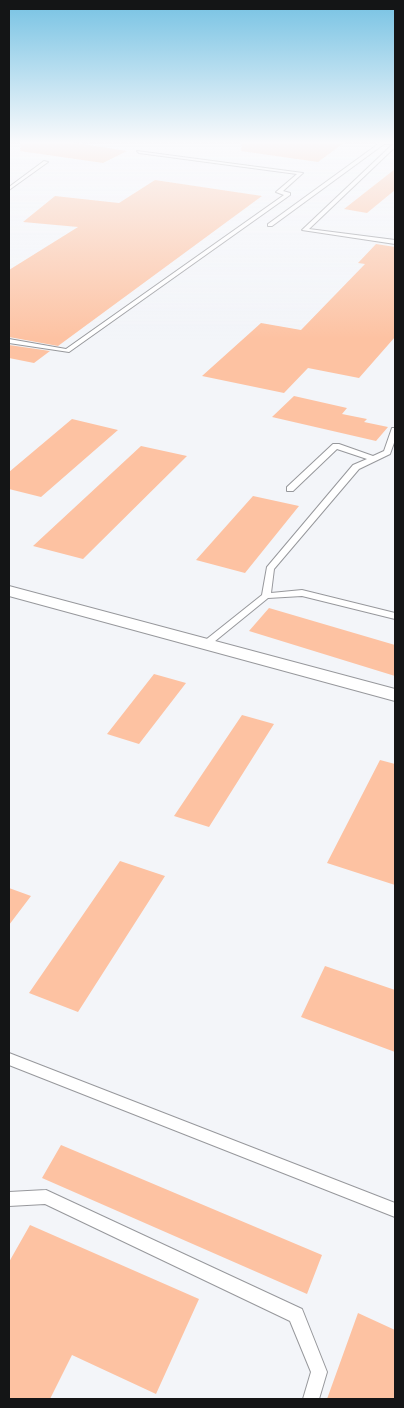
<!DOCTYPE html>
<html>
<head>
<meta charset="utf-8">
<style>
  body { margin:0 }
  #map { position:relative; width:404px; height:1408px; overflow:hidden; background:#f3f5f9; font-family:"DM Sans",sans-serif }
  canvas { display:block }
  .frame { position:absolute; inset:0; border:10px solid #141516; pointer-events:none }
</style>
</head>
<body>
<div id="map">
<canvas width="404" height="1408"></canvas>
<div class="frame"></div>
</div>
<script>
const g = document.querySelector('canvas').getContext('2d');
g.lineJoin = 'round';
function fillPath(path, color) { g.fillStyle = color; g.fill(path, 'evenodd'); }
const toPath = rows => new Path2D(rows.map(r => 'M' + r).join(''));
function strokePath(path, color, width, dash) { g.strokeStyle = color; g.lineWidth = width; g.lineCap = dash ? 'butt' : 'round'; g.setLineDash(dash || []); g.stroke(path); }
fillPath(toPath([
  [21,142,70,142,127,151,103,163,20,151],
  [242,142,345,142,318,162,241,151],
  [395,169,395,190,367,213,344,209],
  [155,180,262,196,58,346,9,337,9,270,78,227,23,222,55,196,119,203],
  [376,244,395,247,395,337,359,378,308,368,284,393,202,376,261,323,301,330,365,264,358,263],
  [9,345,50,351,34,363,9,358],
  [294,396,347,408,342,414,367,419,364,422,388,427,376,441,272,417],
  [72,419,118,430,41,497,9,489,9,472],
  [141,446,187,456,83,559,33,546],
  [253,496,299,506,245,573,196,560],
  [269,608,395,645,395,676,249,631],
  [154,674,186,683,139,744,107,734],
  [242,715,274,724,209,827,174,816],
  [380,760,395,764,395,885,327,863],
  [120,861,165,876,78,1012,29,993],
  [9,888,31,896,9,925],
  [325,966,395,990,395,1052,301,1017],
  [61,1145,322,1255,307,1294,42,1178],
  [30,1225,199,1299,156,1394,72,1355,50,1399,9,1399,9,1262],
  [358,1313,395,1330,395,1399,327,1399]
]), '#fdc2a2');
const lane = toPath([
  [381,142,395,142,395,147,309,229,395,240,395,244,302,230,393,144,384,144,272,226,268,226,268,224,381,142],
  [137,151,303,173,283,191,290,193,290,195,69,352,9,343,9,339,66,349,284,195,276,192,297,174,139,153,137,151],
  [44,161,48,162,9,190,9,187,44,161],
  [392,428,395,428,395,440,390,454,359,469,274,569,271,593,302,590,395,613,395,619,302,596,268,598,209,646,203,646,201,644,203,642,262,595,267,567,353,465,367,459,337,449,293,491,287,491,287,487,333,444,339,444,373,456,384,451,392,428],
  [9,1053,395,1203,395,1217,9,1065,9,1053],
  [46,1190,302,1309,327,1372,319,1399,303,1399,311,1372,290,1321,45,1204,9,1206,9,1192,46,1190]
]);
const street = toPath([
  [9,586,395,689,395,701,9,596,9,586]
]);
strokePath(lane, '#97989c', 2);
strokePath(street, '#97989c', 2);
fillPath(lane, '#fff');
fillPath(street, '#fff');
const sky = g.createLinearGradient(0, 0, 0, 339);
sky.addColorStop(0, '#76c2e3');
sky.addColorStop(0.42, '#fafafc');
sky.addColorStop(1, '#fafafc00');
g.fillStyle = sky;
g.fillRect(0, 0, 404, 339);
</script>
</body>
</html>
